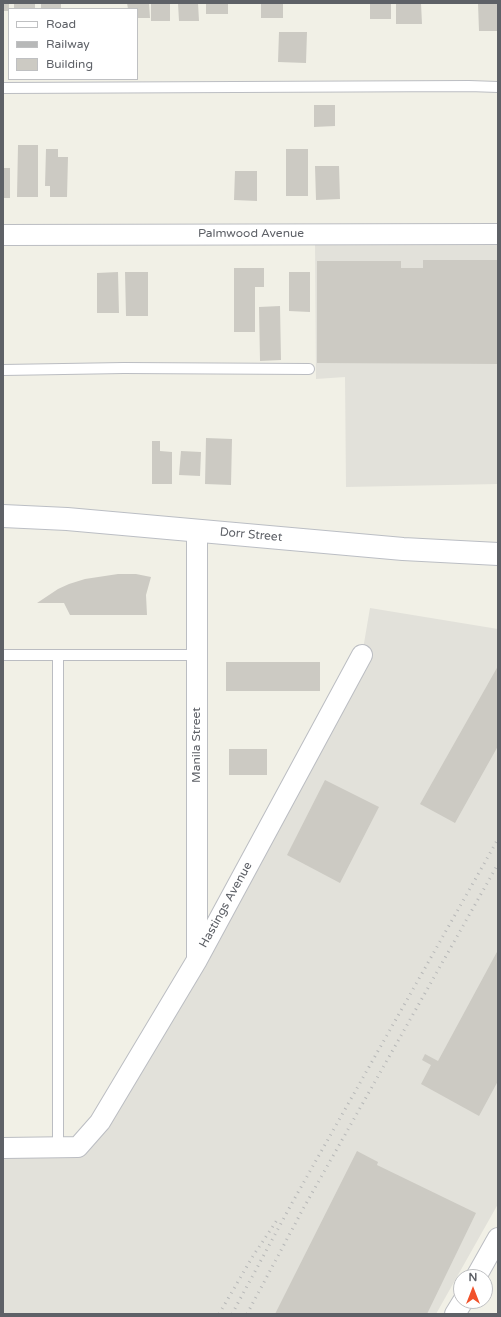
<!DOCTYPE html>
<html>
<head>
<meta charset="utf-8">
<style>
  body { margin:0 }
  #map { position:relative; width:501px; height:1317px; overflow:hidden; background:#f1f0e6; font-family:"Varela Round",sans-serif }
  canvas { display:block }
  .frame { position:absolute; inset:0; border:4px solid #5e6167; pointer-events:none }
  .legend { position:absolute; left:8px; top:8px; width:130px; height:72px; box-sizing:border-box; background:#fff; border:1px solid #bfc0c2; margin:0; padding:5px 7px; list-style:none; font-size:12px; color:#5e6167 }
  .legend li { display:flex; align-items:center; gap:8px; height:20px }
  .legend b { width:20px; border:1px solid #bfc0c2 }
  .north { position:absolute; left:453px; top:1269px; width:40px; height:40px; box-sizing:border-box; background:#fff; border:1px solid #bfc0c2; border-radius:50%; rotate:0deg; font-size:11px; font-weight:700; line-height:16px; text-align:center; color:#5e6167 }
  .north::after { content:''; display:block; margin:auto; width:14px; height:18px; background:#f1522b; clip-path:polygon(50% 0,100% 100%,50% 72%,0 100%) }
</style>
</head>
<body>
<div id="map">
<canvas width="501" height="1317"></canvas>
<div class="frame"></div>
<ul class="legend">
<li><b style="height:5px;background:#fff"></b>Road</li>
<li><b style="height:5px;background:#b7b8b8"></b>Railway</li>
<li><b style="height:11px;background:#cccac3"></b>Building</li>
</ul>
<div class="north">N</div>
</div>
<script>
const g = document.querySelector('canvas').getContext('2d');
g.lineJoin = 'round';
function fillPath(path, color) { g.fillStyle = color; g.fill(path, 'evenodd'); }
const toPath = rows => new Path2D(rows.map(r => 'M' + r).join(''));
function strokePath(path, color, width, dash) { g.strokeStyle = color; g.lineWidth = width; g.lineCap = dash ? 'butt' : 'round'; g.setLineDash(dash || []); g.stroke(path); }
function write(font, color, halo, rows, align = 'center') {
  g.font = font + ' "Varela Round",sans-serif'; g.lineWidth = 3; g.setLineDash([]); g.textBaseline = 'middle'; g.strokeStyle = halo; g.fillStyle = color; for (const [text, x, y, turn = 0] of rows) {
    g.save(); g.translate(x, y); g.rotate((+turn || 0) * Math.PI / 180); g.textAlign = isNaN(turn) ? turn : align; if (halo) g.strokeText(text, 0, 0); g.fillText(text, 0, 0); g.restore();
  }
}
fillPath(toPath([
  [498,241,498,484,346,487,345,377,316,379,315,242],
  [370,608,498,629,498,1204,436,1314,3,1314,3,1148,78,1147,362,655]
]), '#e2e1da');
fillPath(toPath([
  [3,3,9,3,9,11,3,11],
  [14,3,35,3,35,9,14,9],
  [41,3,61,3,61,9,41,9],
  [127,3,149,3,150,18,137,18,137,9,128,9],
  [151,3,170,3,170,21,151,21],
  [178,3,198,3,199,21,179,21],
  [206,3,228,3,228,14,206,14],
  [261,3,283,3,283,18,261,18],
  [370,3,391,3,391,19,370,19],
  [396,3,421,3,422,24,396,24],
  [478,3,498,3,498,31,479,31],
  [279,32,307,32,306,63,278,62],
  [314,105,335,105,335,126,314,127],
  [18,145,38,145,38,197,17,197],
  [46,149,58,149,58,157,68,157,67,197,50,197,50,186,45,186],
  [286,149,308,149,308,196,286,196],
  [315,166,339,166,340,199,316,200],
  [3,168,10,168,10,198,3,198],
  [235,171,257,171,257,201,234,200],
  [423,260,498,260,498,364,317,363,317,261,401,261,401,268,423,268],
  [234,268,264,268,264,287,255,287,255,332,234,332],
  [118,272,119,313,97,313,97,273],
  [125,272,148,272,148,316,126,316],
  [289,272,310,272,310,312,289,311],
  [280,306,281,360,260,361,259,307],
  [206,438,232,439,231,485,205,484],
  [152,441,160,441,160,451,172,452,172,484,152,484],
  [181,451,201,452,200,476,179,475],
  [118,574,136,574,151,577,146,595,147,615,70,615,64,603,37,603,58,589,69,584,85,579],
  [226,662,320,662,320,691,226,691],
  [498,666,498,746,455,823,420,804],
  [229,749,267,749,267,775,229,775],
  [325,780,379,807,340,883,287,855],
  [498,950,498,1081,479,1116,421,1084,431,1065,422,1060,425,1054,438,1061],
  [357,1151,378,1162,377,1165,476,1213,427,1314,275,1314]
]), '#cccac3');
const lane = toPath([
  [3,88,469,86,498,87],
  [3,370,124,368,309,369],
  [3,655,197,655],
  [58,655,58,1147]
]);
const street = toPath([
  [3,235,498,234],
  [197,958,197,530],
  [3,1148,78,1147,100,1122,197,960,362,655],
  [476,1277,498,1238],
  [455,1314,463,1301]
]);
const secondary = toPath([
  [3,516,67,519,403,549,498,554]
]);
strokePath(lane, '#bbbdc2', 12);
strokePath(street, '#bbbdc2', 22);
strokePath(secondary, '#bbbec4', 24);
strokePath(lane, '#fff', 10);
strokePath(street, '#fff', 20);
strokePath(secondary, '#fff', 22);
strokePath(toPath([
  [219,1314,253,1256,277,1220],
  [232,1314,292,1203,498,839],
  [247,1314,303,1209,498,864]
]), '#b7b8b8', 3, [1, 5]);
write('12px', '#5e6167', '#fff', [
  ["Palmwood Avenue",251,234],
  ["Dorr Street",251,535,5],
  ["Manila Street",197,745,-90],
  ["Hastings Avenue",226,905,-61]
]);
</script>
</body>
</html>
